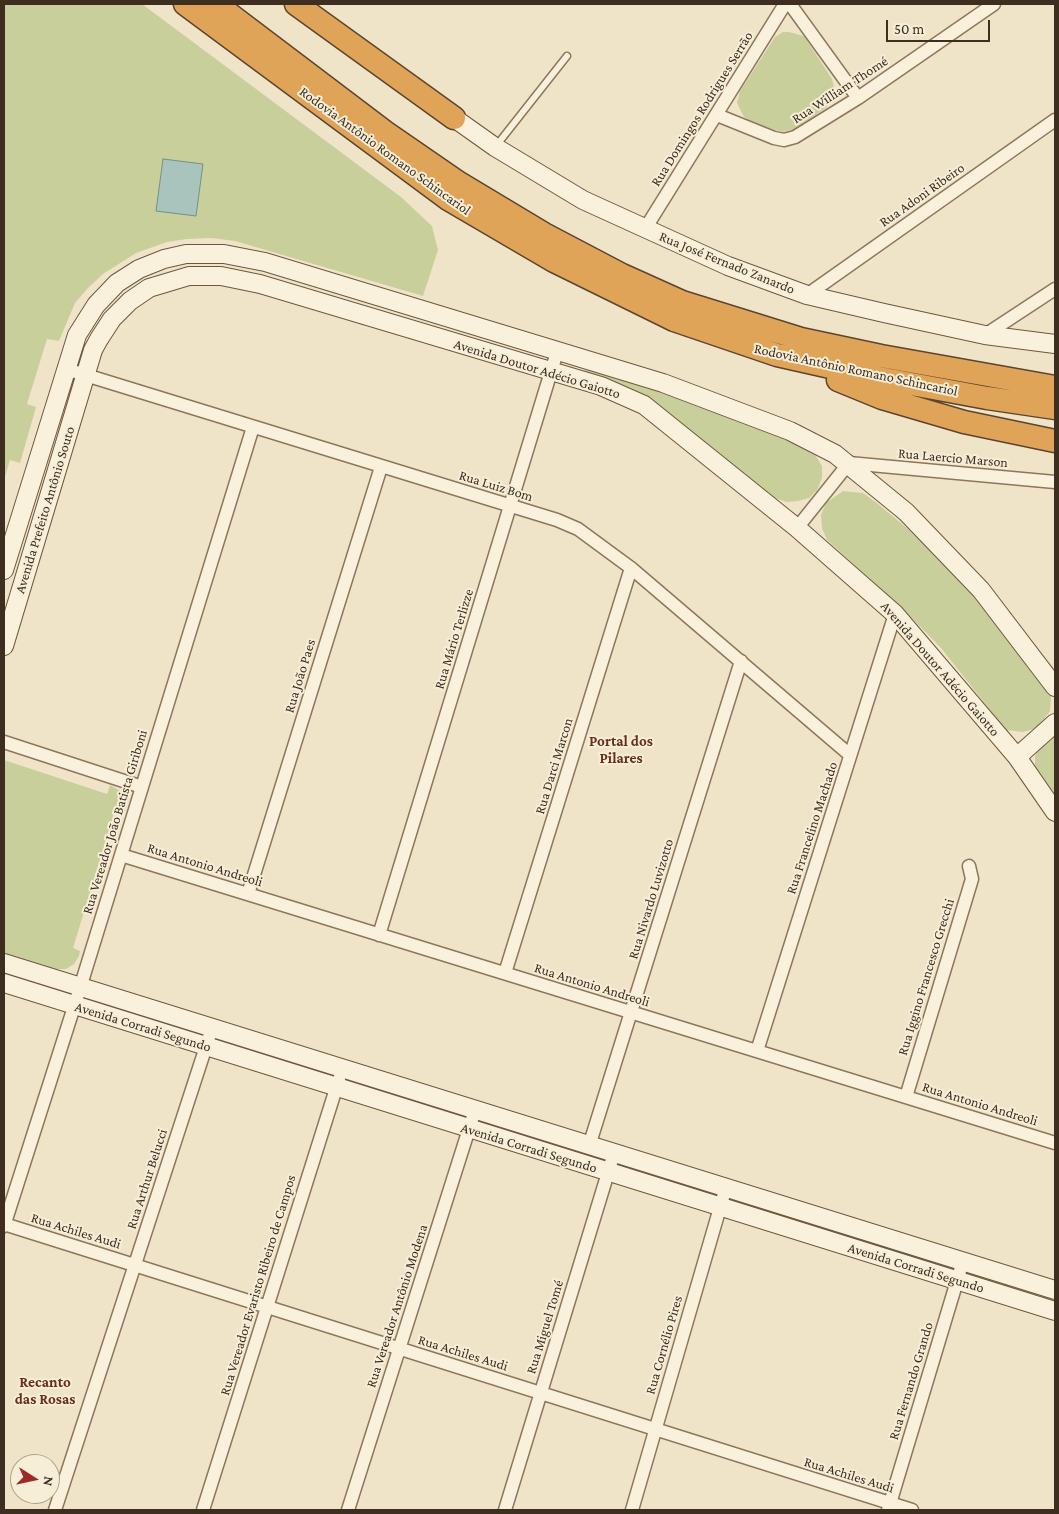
<!DOCTYPE html>
<html>
<head>
<meta charset="utf-8">
<style>
  body { margin:0 }
  #map { position:relative; width:1059px; height:1514px; overflow:hidden; background:#f0e4c8; font-family:"Crimson Pro",serif }
  canvas { display:block }
  .frame { position:absolute; inset:0; border:5px solid #3d2e20; pointer-events:none }
  .north { position:absolute; left:10px; top:1454px; width:50px; height:50px; box-sizing:border-box; background:#f7eed8; border:1px solid #ada18e; border-radius:50%; rotate:100deg; font-size:14px; font-weight:700; line-height:20px; text-align:center; color:#3d2e20 }
  .north::after { content:''; display:block; margin:auto; width:18px; height:22px; background:#9e2a2b; clip-path:polygon(50% 0,100% 100%,50% 72%,0 100%) }
  .scale { position:absolute; left:886px; top:20px; width:104px; height:22px; box-sizing:border-box; border:2px solid #3d2e20; border-top:0; padding-left:6px; font-size:15px; line-height:18px; white-space:nowrap; color:#3d2e20; -webkit-text-stroke:4px #f7eed8; paint-order:stroke }
</style>
</head>
<body>
<div id="map">
<canvas width="1059" height="1514"></canvas>
<div class="frame"></div>
<div class="north">N</div>
<div class="scale">50 m</div>
</div>
<script>
const g = document.querySelector('canvas').getContext('2d');
g.lineJoin = 'round';
function fillPath(path, color) { g.fillStyle = color; g.fill(path, 'evenodd'); }
const toPath = rows => new Path2D(rows.map(r => 'M' + r).join(''));
function strokePath(path, color, width, dash) { g.strokeStyle = color; g.lineWidth = width; g.lineCap = dash ? 'butt' : 'round'; g.setLineDash(dash || []); g.stroke(path); }
function write(font, color, halo, rows, align = 'center') {
  g.font = font + ' "Crimson Pro",serif'; g.lineWidth = 4; g.setLineDash([]); g.textBaseline = 'middle'; g.strokeStyle = halo; g.fillStyle = color; for (const [text, x, y, turn = 0] of rows) {
    g.save(); g.translate(x, y); g.rotate((+turn || 0) * Math.PI / 180); g.textAlign = isNaN(turn) ? turn : align; if (halo) g.strokeText(text, 0, 0); g.fillText(text, 0, 0); g.restore();
  }
}
fillPath(toPath([
  [4,4,142,4,401,197,432,226,438,250,423,296,235,241,211,238,187,239,167,242,136,253,103,274,88,288,75,303,59,341,47,339,27,404,36,407,20,463,10,460,4,480],
  [783,32,789,32,804,36,832,79,834,87,832,99,826,108,795,129,782,132,753,123,744,117,737,103,740,91,775,37],
  [585,368,647,387,811,448,822,466,822,478,817,490,809,498,798,501,787,502,774,498,647,401,584,372],
  [843,491,863,493,878,504,920,539,979,599,1047,687,1051,697,1050,711,1037,728,1023,732,1006,730,941,648,901,607,827,540,822,528,821,515,826,503],
  [1055,736,1055,796,1035,766,1035,756,1042,743],
  [4,760,107,794,110,785,120,791,125,801,125,813,115,810,73,948,80,951,79,956,74,964,66,969,51,969,4,954]
]), '#c9cf9b');
const water = toPath([
  [163,159,203,164,196,216,156,211,163,159]
]);
fillPath(water, '#a9c4bc');
strokePath(water, '#6f938a', 1);
const lane = toPath([
  [496,146,567,56]
]);
const street = toPath([
  [790,4,858,98],
  [717,115,774,138,784,140,795,137,858,98,994,4],
  [645,229,785,4],
  [807,295,1055,120],
  [985,335,1055,289],
  [66,369,557,520,578,529,631,568,850,755],
  [797,528,849,463,1055,482],
  [4,742,142,787],
  [121,855,1055,1143],
  [248,894,381,467],
  [379,935,557,352],
  [505,973,631,568],
  [757,1051,895,614],
  [906,1097,972,879,969,866],
  [589,1146,741,661],
  [4,1224,912,1510],
  [4,1226,80,988,253,427],
  [55,1510,212,1028],
  [203,1510,339,1079],
  [348,1510,475,1110],
  [505,1510,614,1153],
  [632,1510,726,1187],
  [888,1510,963,1261]
]);
const secondary = toPath([
  [454,118,495,147,583,200,728,266,807,295,884,313,985,335,1055,344],
  [4,570,77,335,96,305,117,283,139,269,164,259,186,254,224,254,265,262,663,383,790,431,835,454,906,512,981,590,1055,687],
  [4,646,93,350,99,339,112,319,130,301,149,288,189,276,221,276,260,284,601,386,644,405,797,528,895,614,1017,757,1055,812],
  [1017,757,1055,723],
  [4,963,1055,1290],
  [4,983,1055,1311]
]);
const highway = toPath([
  [185,4,448,199,554,261,674,320,777,355,879,378,987,398,1055,408],
  [216,4,385,132,459,183,544,234,622,275,682,302,801,339,881,356,1055,387],
  [296,4,454,118],
  [838,380,882,398,964,422,1055,441]
]);
strokePath(lane, '#8d765c', 9);
strokePath(street, '#8d765c', 15);
strokePath(secondary, '#6f573f', 20);
strokePath(highway, '#5b4430', 25);
strokePath(lane, '#faf1dc', 6);
strokePath(street, '#faf1dc', 12);
strokePath(secondary, '#faf1dc', 18);
strokePath(highway, '#e0a458', 22);
write('14px', '#3d2e20', '#f7eed8', [
  ["Rua William Thomé",840,90,-33],
  ["Rua Domingos Rodrigues Serrão",702,109,-58],
  ["Rodovia Antônio Romano Schincariol",385,151,36],
  ["Rua Adoni Ribeiro",922,195,-35],
  ["Rua José Fernado Zanardo",727,263,22],
  ["Avenida Doutor Adécio Gaiotto",537,369,17],
  ["Rodovia Antônio Romano Schincariol",856,370,12],
  ["Rua Laercio Marson",953,458,5],
  ["Rua Luiz Bom",496,486,17],
  ["Avenida Prefeito Antônio Souto",45,510,-73],
  ["Rua Mário Terlizze",454,639,-73],
  ["Avenida Doutor Adécio Gaiotto",940,669,49],
  ["Rua João Paes",300,676,-73],
  ["Rua Darci Marcon",554,766,-73],
  ["Rua Vereador João Batista Giriboni",115,822,-73],
  ["Rua Francelino Machado",812,828,-72],
  ["Rua Antonio Andreoli",205,865,17],
  ["Rua Nivardo Luvizotto",651,899,-73],
  ["Rua Iggino Francesco Grecchi",926,977,-73],
  ["Rua Antonio Andreoli",592,985,17],
  ["Avenida Corradi Segundo",143,1027,17],
  ["Rua Antonio Andreoli",980,1104,17],
  ["Avenida Corradi Segundo",529,1148,17],
  ["Rua Arthur Belucci",147,1179,-72],
  ["Rua Achiles Audi",76,1231,17],
  ["Avenida Corradi Segundo",916,1268,17],
  ["Rua Vereador Evaristo Ribeiro de Campos",258,1285,-73],
  ["Rua Vereador Antônio Modena",397,1306,-72],
  ["Rua Miguel Tomé",545,1327,-73],
  ["Rua Cornélio Pires",664,1345,-74],
  ["Rua Achiles Audi",463,1353,17],
  ["Rua Fernando Grando",911,1381,-73],
  ["Rua Achiles Audi",849,1475,17]
]);
write('bold 15px', '#6b2e1e', '#f7eed8', [
  ["Portal dos",621,741],
  ["Pilares",621,758],
  ["Recanto",45,1382],
  ["das Rosas",45,1399]
]);
</script>
</body>
</html>
